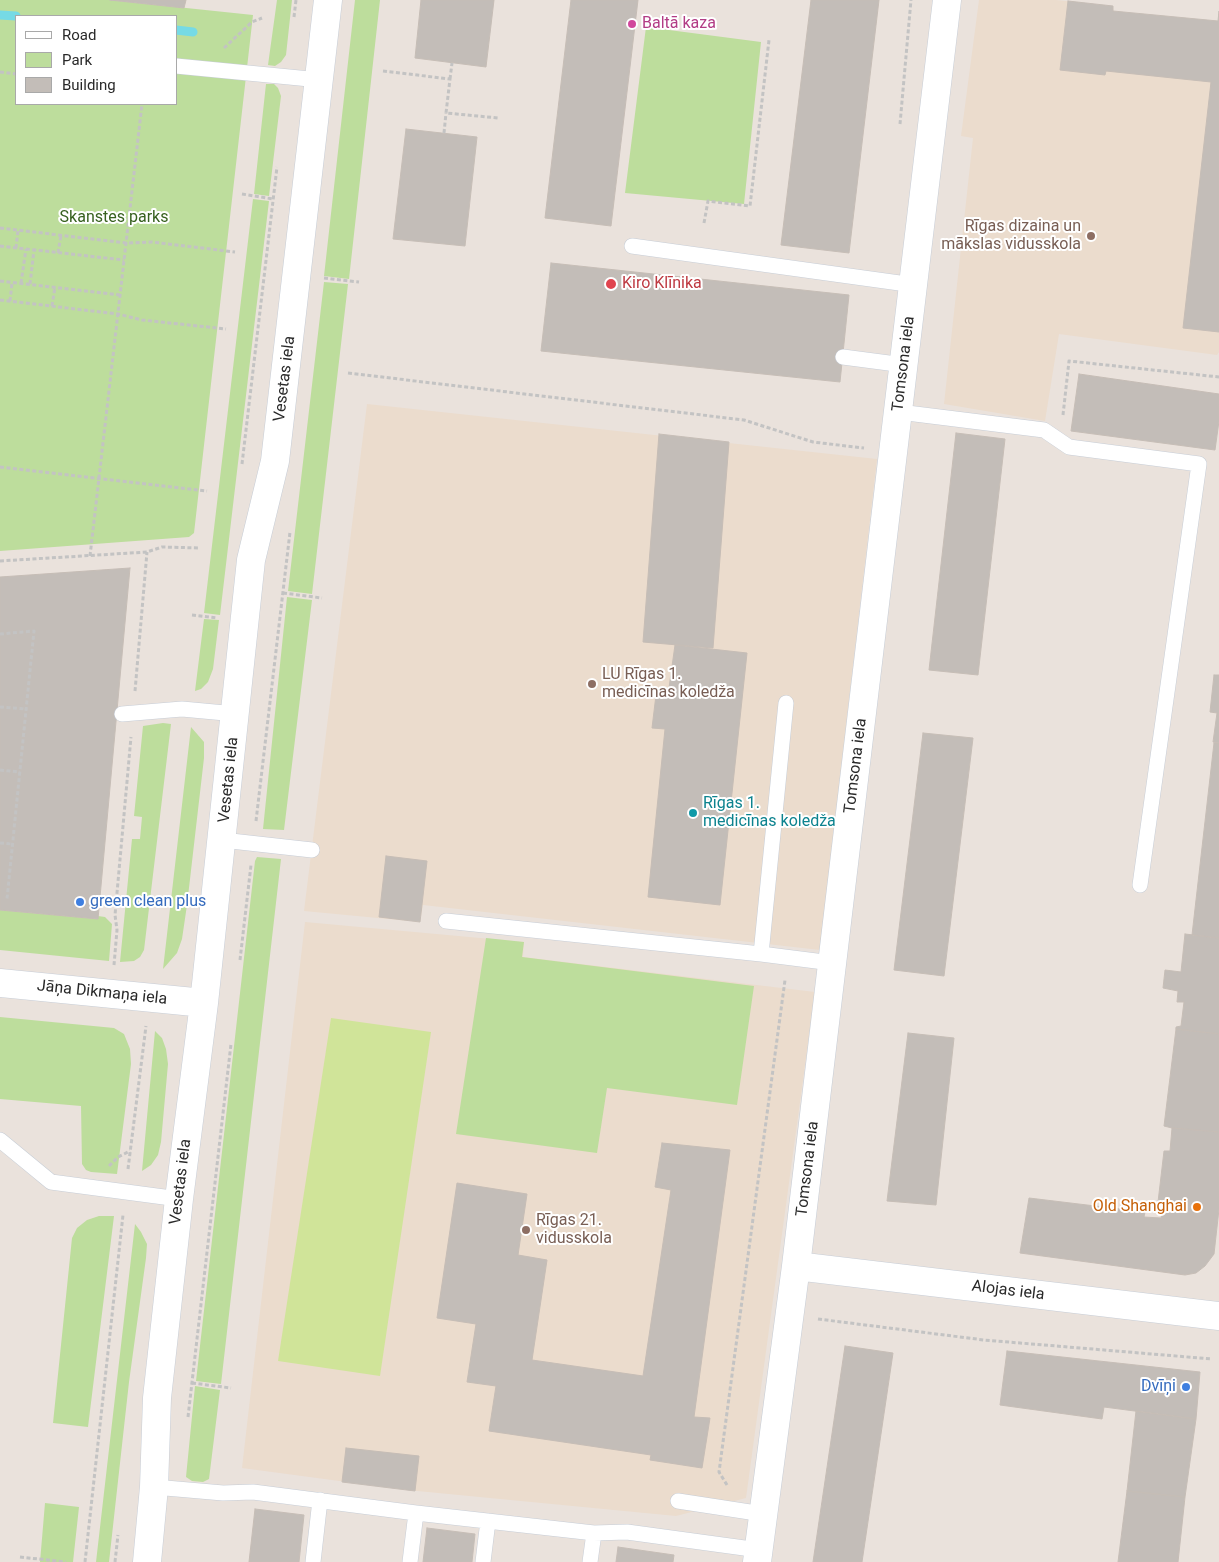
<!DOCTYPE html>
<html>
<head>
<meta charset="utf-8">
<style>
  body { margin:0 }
  #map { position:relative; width:1219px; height:1562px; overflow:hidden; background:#eae2dc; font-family:Roboto,sans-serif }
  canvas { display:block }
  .legend { position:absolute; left:15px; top:15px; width:162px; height:90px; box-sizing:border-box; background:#fff; border:1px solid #a9a9a9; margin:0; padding:6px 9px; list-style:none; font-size:15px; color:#292929 }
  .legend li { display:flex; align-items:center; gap:10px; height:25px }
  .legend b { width:25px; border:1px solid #a9a9a9 }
</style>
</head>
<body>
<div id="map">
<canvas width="1219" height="1562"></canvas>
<ul class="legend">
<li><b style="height:6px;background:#fff"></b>Road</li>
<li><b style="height:14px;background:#bddd9c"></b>Park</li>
<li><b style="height:14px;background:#c3bdb8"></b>Building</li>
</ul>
</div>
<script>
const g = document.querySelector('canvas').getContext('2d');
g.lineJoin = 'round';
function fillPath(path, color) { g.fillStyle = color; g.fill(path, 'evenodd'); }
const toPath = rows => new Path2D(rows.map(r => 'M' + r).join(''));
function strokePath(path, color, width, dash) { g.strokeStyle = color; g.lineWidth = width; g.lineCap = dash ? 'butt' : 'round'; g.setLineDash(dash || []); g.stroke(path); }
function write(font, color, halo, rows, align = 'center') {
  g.font = font + ' Roboto,sans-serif'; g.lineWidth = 4; g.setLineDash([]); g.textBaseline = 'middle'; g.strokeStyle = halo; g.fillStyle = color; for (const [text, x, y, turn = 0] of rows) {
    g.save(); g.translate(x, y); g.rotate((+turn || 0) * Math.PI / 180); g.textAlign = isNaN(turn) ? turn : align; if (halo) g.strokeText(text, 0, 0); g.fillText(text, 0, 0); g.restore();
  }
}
fillPath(toPath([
  [979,0,1056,0,1113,6,1113,11,1218,21,1219,11,1219,352,1217,355,1059,334,1045,421,944,404,973,138,961,136],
  [367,404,877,459,820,950,423,905,420,922,304,911],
  [305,922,524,942,523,957,815,992,746,1498,676,1516,407,1490,242,1468]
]), '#ebdccd');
fillPath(toPath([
  [0,0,110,0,253,15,194,533,189,537,0,551],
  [16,16,176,16,176,104,16,104],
  [277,0,292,0,286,55,281,62,275,66,268,65],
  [355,0,380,0,349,279,324,276],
  [646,27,761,42,744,204,625,193],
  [266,84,274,84,278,88,281,96,269,196,254,194],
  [253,199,269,201,220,615,204,613],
  [324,282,348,284,312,594,288,591],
  [287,597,312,600,284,830,263,829],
  [204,619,219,620,213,669,208,682,201,689,195,691],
  [163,723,171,724,144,950,140,957,134,961,120,962,132,839,140,839,142,817,134,816,143,726],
  [191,727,204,742,204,758,187,905,182,939,177,953,163,969],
  [257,857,281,859,221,1384,196,1381,255,861],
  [0,910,98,919,98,916,105,917,112,924,109,961,0,950],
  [486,938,524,942,522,957,754,986,737,1105,607,1088,597,1153,456,1134],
  [0,1017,114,1028,124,1034,130,1049,131,1064,117,1174,91,1172,86,1170,82,1164,81,1106,0,1099],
  [155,1031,162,1038,166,1049,168,1064,161,1142,158,1155,151,1165,142,1171],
  [99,1216,114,1216,88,1427,53,1423,72,1238,77,1228,87,1220],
  [135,1224,141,1232,147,1244,146,1258,129,1382,109,1562,96,1562],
  [195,1386,220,1390,209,1479,203,1482,192,1481,186,1477],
  [45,1503,79,1507,73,1562,40,1562]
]), '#bddd9c');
fillPath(toPath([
  [331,1018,431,1032,380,1376,278,1361]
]), '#d0e499');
strokePath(toPath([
  [0,15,16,16],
  [176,30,193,32]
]), '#76dae5', 9);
const building = toPath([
  [110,0,186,0,184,8,110,0],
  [421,0,494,0,486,67,415,58,421,0],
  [571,0,638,0,611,226,545,218,571,0],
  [811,0,879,0,849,253,781,245,811,0],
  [1068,1,1113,6,1113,11,1218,21,1219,11,1219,332,1183,328,1211,82,1106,71,1105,75,1060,70,1068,1],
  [406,129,477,137,465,246,393,239,406,129],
  [551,263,849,295,840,382,541,351,551,263],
  [1079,374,1219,394,1219,421,1215,450,1071,431,1079,374],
  [956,433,1005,439,978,675,929,670,956,433],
  [659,434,729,442,713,648,643,642,659,434],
  [130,568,98,919,0,910,0,577,130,568],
  [675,645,747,653,720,905,648,897,665,729,652,728,656,695,668,695,675,645],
  [1214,675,1219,675,1219,743,1213,742,1217,713,1210,712,1214,675],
  [923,733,973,738,944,976,894,970,923,733],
  [1214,743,1219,743,1219,938,1192,935,1214,743],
  [386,856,427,861,420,922,379,917,386,856],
  [1185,934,1219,938,1219,1034,1176,1029,1176,1027,1181,1026,1184,1002,1177,1002,1178,991,1163,988,1165,970,1181,972,1185,934],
  [1176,1029,1219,1034,1219,1132,1172,1128,1164,1126,1176,1029],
  [908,1033,954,1038,936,1205,887,1201,908,1033],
  [1172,1128,1219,1132,1219,1209,1214,1254,1205,1266,1196,1273,1185,1275,1020,1253,1029,1198,1145,1212,1144,1217,1161,1218,1164,1203,1158,1202,1164,1151,1170,1151,1172,1128],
  [662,1143,730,1150,694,1417,710,1418,702,1468,650,1460,651,1455,489,1431,496,1386,467,1382,476,1324,437,1318,457,1183,527,1194,518,1255,547,1260,532,1360,643,1376,671,1190,655,1187,662,1143],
  [845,1346,893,1353,862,1562,813,1562,845,1346],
  [1007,1351,1200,1372,1196,1419,1104,1407,1102,1419,1000,1405,1007,1351],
  [1136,1411,1196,1419,1185,1497,1127,1491,1136,1411],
  [346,1448,419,1456,415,1491,342,1482,346,1448],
  [1127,1491,1185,1497,1178,1562,1118,1562,1127,1491],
  [255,1509,304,1515,299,1562,249,1562,255,1509],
  [427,1528,475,1534,472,1562,423,1562,427,1528],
  [618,1547,674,1555,673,1562,616,1562,618,1547]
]);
fillPath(building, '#c3bdb8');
strokePath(building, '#c6bdb6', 1);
const service = toPath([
  [176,66,320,80],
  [632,246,914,285],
  [843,357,904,365],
  [899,412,1044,430,1069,447,1199,464,1140,885],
  [122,714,182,709,236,714],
  [222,840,312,850],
  [446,921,761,954,832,963],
  [761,954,786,703],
  [0,1140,51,1182,179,1199],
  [154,1487,223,1493,253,1492,416,1513,594,1533,627,1532,759,1550],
  [678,1501,763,1514],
  [313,1562,320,1500],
  [410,1562,416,1513],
  [483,1562,488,1521],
  [590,1562,594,1533]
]);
const minor = toPath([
  [0,983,204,1003],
  [796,1266,1219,1316],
  [147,1562,154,1487,157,1398,179,1199,204,1003,251,560,275,461,328,0],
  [757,1562,796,1266,947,0]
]);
strokePath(service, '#c7cdd6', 16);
strokePath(minor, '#c7cdd6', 29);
strokePath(toPath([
  [294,17,296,0],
  [224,48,252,22,262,18],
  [383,71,450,79,446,113,498,118],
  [0,72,16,74],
  [450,79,452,63],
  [900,124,911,0],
  [444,133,446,113],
  [242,194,273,199],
  [704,223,708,201,750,206,769,40],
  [0,228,126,243,152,242,235,252],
  [0,246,124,260],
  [16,248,18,230],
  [58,253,61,235],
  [324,278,359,282],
  [0,281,120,295],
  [21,283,26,249],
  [30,284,34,250],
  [0,300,118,314,142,320,226,329],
  [10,301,12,283],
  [52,306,55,287],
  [348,373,744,420,813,442,864,448],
  [1063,415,1069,361,1219,377],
  [242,464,277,167],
  [0,467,207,491],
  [90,556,142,104],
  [0,561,147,552,162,547,200,548],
  [283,593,322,598],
  [192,615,217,618],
  [0,634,34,631,7,899],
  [135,691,147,552],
  [0,707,26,709],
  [0,770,20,772],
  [256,821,290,532],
  [0,843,12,844],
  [240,960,251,865],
  [114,965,117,930,115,915,131,737],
  [109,1166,118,1157,130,1151],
  [128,1169,146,1026],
  [818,1319,984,1340,1212,1359],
  [192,1383,231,1388],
  [188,1417,231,1044],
  [727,1485,719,1472,785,980],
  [20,1557,66,1562],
  [85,1562,123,1215],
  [115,1562,118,1535]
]), '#c3c3c3', 3, [4, 2.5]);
strokePath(service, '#fff', 15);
strokePath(minor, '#fff', 28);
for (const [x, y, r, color] of [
  [632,24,5,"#d1479c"],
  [1091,236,5,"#8d6e63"],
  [611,284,6,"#e0444e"],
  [592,684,5,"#8d6e63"],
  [693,813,5,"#0f9aa8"],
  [80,902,5,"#3f7fe0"],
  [1197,1207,5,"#e8710a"],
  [526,1230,5,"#8d6e63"],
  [1186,1387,5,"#3f7fe0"]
]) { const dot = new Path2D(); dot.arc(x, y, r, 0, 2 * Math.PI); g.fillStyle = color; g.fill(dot); strokePath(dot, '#fff', 2); }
write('16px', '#b23c85', '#fff', [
  ["Baltā kaza",642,24]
], 'left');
write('16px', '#37611f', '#fff', [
  ["Skanstes parks",114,218]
]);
write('16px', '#785e54', '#fff', [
  ["Rīgas dizaina un",1081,227,"right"],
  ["mākslas vidusskola",1081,245,"right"],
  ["LU Rīgas 1.",602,675],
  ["medicīnas koledža",602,693],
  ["Rīgas 21.",536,1221],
  ["vidusskola",536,1239]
], 'left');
write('16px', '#be3a42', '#fff', [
  ["Kiro Klīnika",622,284]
], 'left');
write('16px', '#292929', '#fff', [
  ["Tomsona iela",904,364,-83],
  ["Vesetas iela",285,379,-83],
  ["Tomsona iela",856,766,-83],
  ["Vesetas iela",229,780,-84],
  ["Jāņa Dikmaņa iela",102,993,6],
  ["Tomsona iela",808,1169,-83],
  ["Vesetas iela",181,1182,-83],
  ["Alojas iela",1008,1291,7]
]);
write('16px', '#0d838f', '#fff', [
  ["Rīgas 1.",703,804],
  ["medicīnas koledža",703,822]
], 'left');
write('16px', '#366cbe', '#fff', [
  ["green clean plus",90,902],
  ["Dvīņi",1176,1387,"right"]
], 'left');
write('16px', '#c56008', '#fff', [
  ["Old Shanghai",1187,1207]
], 'right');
</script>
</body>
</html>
